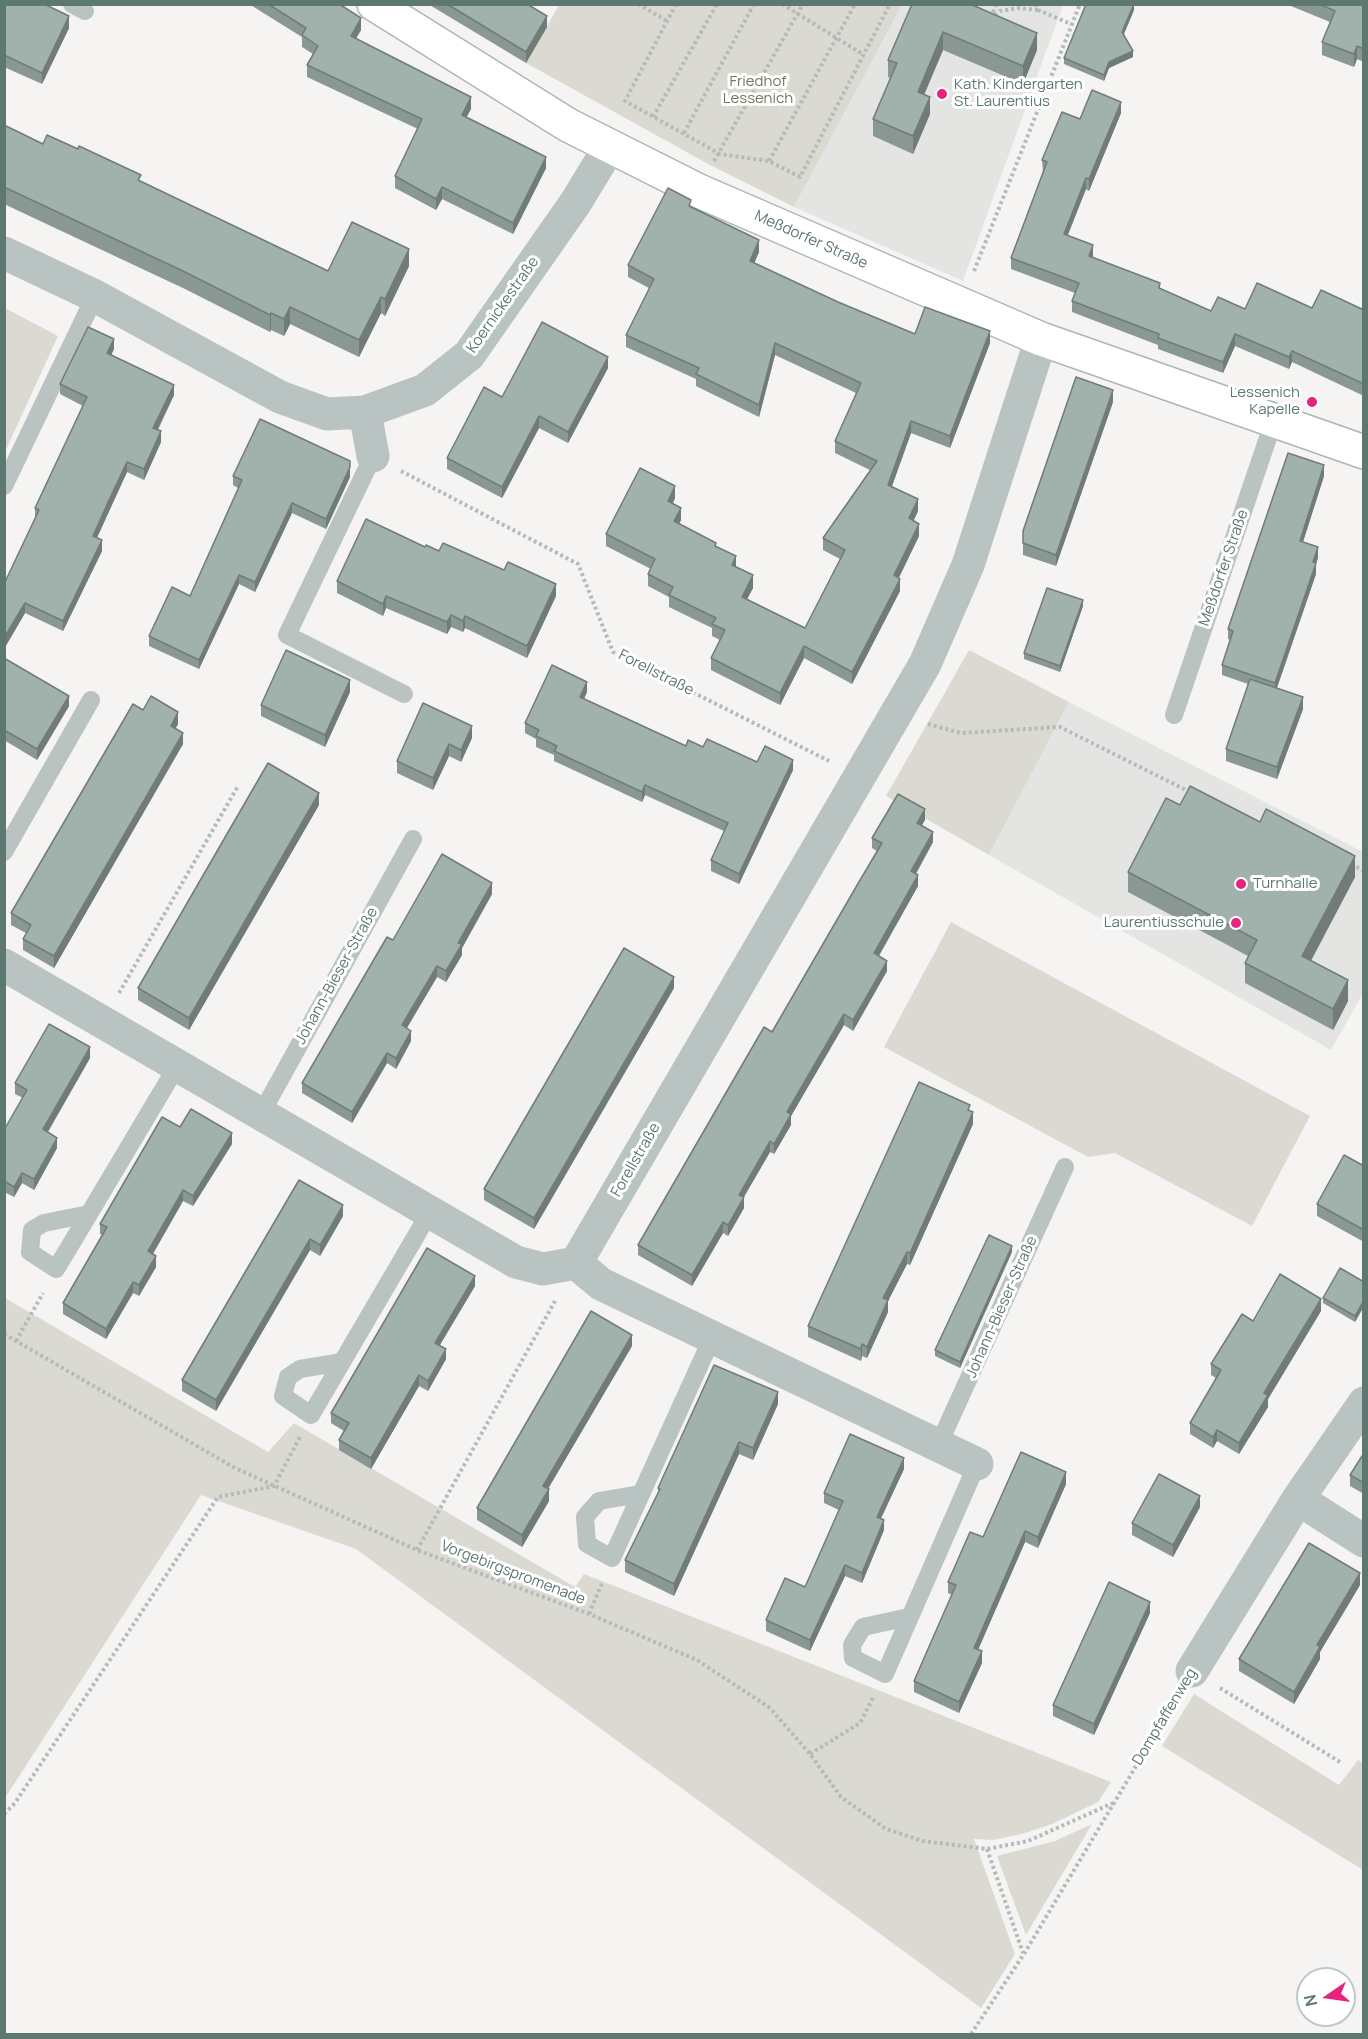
<!DOCTYPE html>
<html>
<head>
<meta charset="utf-8">
<style>
  body { margin:0 }
  #map { position:relative; width:1368px; height:2039px; overflow:hidden; background:#f6f4f3; font-family:Manrope,sans-serif }
  canvas { display:block }
  .frame { position:absolute; inset:0; border:6px solid #5c7871; pointer-events:none }
  .north { position:absolute; left:1296px; top:1967px; width:60px; height:60px; box-sizing:border-box; background:#fff; border:2px solid #bec9c6; border-radius:50%; rotate:257deg; font-size:16px; font-weight:700; line-height:24px; text-align:center; color:#5c7871 }
  .north::after { content:''; display:block; margin:auto; width:21px; height:27px; background:#e7227f; clip-path:polygon(50% 0,100% 100%,50% 72%,0 100%) }
</style>
</head>
<body>
<div id="map">
<canvas width="1368" height="2039"></canvas>
<div class="frame"></div>
<div class="north">N</div>
</div>
<script>
const g = document.querySelector('canvas').getContext('2d');
g.lineJoin = 'round';
function fillPath(path, color) { g.fillStyle = color; g.fill(path, 'evenodd'); }
const toPath = rows => new Path2D(rows.map(r => 'M' + r).join(''));
function strokePath(path, color, width, dash) { g.strokeStyle = color; g.lineWidth = width; g.lineCap = dash ? 'butt' : 'round'; g.setLineDash(dash || []); g.stroke(path); }
function write(font, color, halo, rows, align = 'center') {
  g.font = font + ' Manrope,sans-serif'; g.lineWidth = 6; g.setLineDash([]); g.textBaseline = 'middle'; g.strokeStyle = halo; g.fillStyle = color; for (const [text, x, y, turn = 0] of rows) {
    g.save(); g.translate(x, y); g.rotate((+turn || 0) * Math.PI / 180); g.textAlign = isNaN(turn) ? turn : align; if (halo) g.strokeText(text, 0, 0); g.fillText(text, 0, 0); g.restore();
  }
}
fillPath(toPath([
  [902,5,1063,5,963,281,794,207],
  [1069,702,1363,852,1363,993,1331,1050,989,855]
]), '#e4e5e3');
fillPath(toPath([
  [559,5,902,5,794,207,710,165,526,63],
  [5,308,58,336,5,452],
  [969,650,1069,702,989,855,886,796],
  [951,922,1310,1116,1252,1226,1115,1153,1088,1157,884,1047],
  [5,1298,268,1452,294,1423,575,1587,584,1574,1111,1782,1098,1802,1052,1824,1022,1834,993,1840,974,1839,1015,1954,981,2008,356,1549,201,1495,5,1798],
  [1194,1694,1339,1785,1358,1760,1363,1763,1363,1870,1162,1746],
  [1092,1824,1026,1935,997,1856,1055,1841]
]), '#dbdad2');
const secondary = toPath([
  [374,4,568,125,699,191,1041,339,1364,452]
]);
strokePath(secondary, '#acb8b5', 36);
strokePath(toPath([
  [638,4,667,21],
  [676,4,625,101,720,154,769,161,800,177,890,4],
  [782,4,864,55],
  [996,4,991,17,1000,11,1019,8,1038,10],
  [1036,4,1038,10,1071,24],
  [653,117,717,4],
  [684,133,754,4],
  [714,161,803,4],
  [769,161,855,4],
  [974,271,1080,4],
  [401,471,578,564,613,652,829,761],
  [928,724,961,733,1060,727,1192,793],
  [1351,864,1364,871],
  [119,993,238,786],
  [4,1334,235,1468,417,1550,589,1614,697,1660,770,1708,810,1754,841,1797,886,1829,923,1841,987,1849,1028,1841,1113,1803],
  [16,1341,43,1293],
  [417,1550,555,1301],
  [589,1614,603,1581],
  [1220,1688,1340,1762],
  [810,1754,860,1723,874,1696],
  [4,1814,15,1803,218,1497,274,1486,300,1437],
  [987,1849,1023,1953],
  [971,2034,1024,1954,1176,1699]
]), '#b4bbba', 4, [3, 3]);
strokePath(toPath([
  [72,4,85,11],
  [373,456,287,635,404,694],
  [4,486,95,296],
  [1174,715,1274,420],
  [4,852,91,700],
  [261,1114,413,839],
  [89,1214,44,1223,32,1230,30,1252,56,1269,89,1214,177,1066],
  [342,1362,300,1369,288,1377,283,1396,311,1415,430,1212],
  [938,1446,1065,1167],
  [640,1494,599,1501,585,1517,587,1544,612,1558,712,1338],
  [909,1617,863,1627,852,1645,853,1658,885,1674,977,1464]
]), '#b9c3c1', 18);
strokePath(toPath([
  [4,253,95,296,280,397,327,414,365,412,425,390,469,355,576,202,610,146],
  [365,412,373,456],
  [4,965,516,1262,543,1269,576,1263,601,1284,977,1464],
  [576,1263,925,664,968,565,1041,339],
  [1298,1499,1364,1541],
  [1192,1671,1298,1499,1364,1403]
]), '#b9c3c1', 33);
strokePath(secondary, '#fff', 33);
fillPath(toPath([
  [4,4,69,28,42,84,4,67],
  [249,4,339,4,361,30,356,38,471,109,466,117,546,168,513,234,442,199,436,210,395,188,395,176,418,129,307,77,307,65,313,54,302,47,302,37],
  [428,4,527,4,547,27,526,63],
  [912,4,1037,50,1023,84,943,50,924,95,930,114,913,154,873,136,873,119,890,78,888,77,888,60],
  [1286,4,1364,4,1364,62,1357,59,1354,67,1322,55,1322,42,1330,22],
  [1134,10,1124,34,1133,57,1109,68,1104,81,1064,64,1064,58],
  [1121,113,1089,191,1086,189,1067,235,1093,256,1092,258,1211,311,1245,309,1312,308,1364,310,1364,396,1292,362,1289,369,1235,346,1223,373,1158,349,1158,345,1072,312,1072,301,1075,293,1011,269,1011,258,1043,172,1042,160,1080,119],
  [4,125,43,144,141,182,328,271,409,266,385,316,381,313,359,357,290,324,284,336,271,330,270,332,185,289,4,204],
  [691,207,759,252,754,263,838,302,915,334,990,343,950,448,911,433,892,486,918,511,913,521,919,536,899,578,900,591,852,684,804,658,780,705,711,670,711,658,720,640,712,636,712,628,669,607,669,597,648,586,648,574,651,569,606,546,606,534,675,498,673,503,681,520,679,524,716,546,736,567,753,588,747,599,805,628,840,559,823,550,823,538,870,470,835,453,835,441,856,393,775,355,759,417,696,386,696,379,626,347,626,335,649,288,628,277,628,265],
  [114,349,111,355,174,395,158,430,161,442,144,480,127,472,97,538,102,551,63,631,25,613,4,649,4,584,35,518,35,508,83,406,60,394,60,384],
  [608,368,568,443,539,428,502,498,447,469,447,458,502,397],
  [1113,402,1056,566,1023,555,1023,531],
  [233,476,350,477,326,529,292,513,255,592,239,584,199,669,149,646,149,636,190,596,238,488,233,485],
  [1324,476,1303,542,1318,558,1316,563,1316,574,1277,688,1303,709,1277,779,1226,761,1226,749,1248,684,1222,675,1222,665,1230,640,1228,639,1228,629],
  [425,547,439,551,556,596,527,658,465,628,463,632,451,627,447,634,386,608,383,616,337,593,337,581],
  [1083,606,1060,672,1024,659,1024,653],
  [4,658,69,706,37,760,4,740],
  [350,692,325,747,261,716,261,705],
  [587,692,584,699,686,746,703,747,757,762,793,770,739,884,711,871,711,860,724,831,645,795,642,802,554,761,554,755,536,747,536,739,525,733,525,723],
  [143,710,178,724,175,729,183,744,54,968,23,950,23,939,26,933,11,925,11,913],
  [472,738,461,762,449,756,433,790,397,773,397,761],
  [319,805,189,1030,138,1000,138,988],
  [1180,805,1355,877,1311,961,1348,1001,1333,1030,1245,983,1245,963,1248,956,1128,892,1128,872],
  [925,820,922,825,933,842,916,874,918,886,879,956,887,971,853,1031,844,1025,791,1116,791,1125,774,1154,770,1152,744,1197,744,1208,728,1236,723,1233,692,1286,638,1255,638,1245,772,1032,877,851,872,848,872,838],
  [492,894,462,948,462,955,446,982,437,977,407,1028,411,1041,396,1069,387,1063,352,1123,302,1093,302,1083,393,940],
  [674,988,534,1229,484,1200,484,1189],
  [90,1058,48,1132,57,1148,34,1190,22,1183,14,1197,4,1192,4,1130,23,1098,15,1094,15,1083],
  [970,1111,973,1124,910,1265,907,1264,888,1301,888,1312,867,1358,862,1356,861,1361,808,1337,808,1326],
  [180,1127,232,1144,193,1206,183,1201,153,1254,156,1267,139,1296,133,1293,106,1339,63,1314,63,1303,102,1235,100,1234,100,1224],
  [1364,1166,1364,1242,1317,1216,1317,1204],
  [299,1180,343,1216,320,1256,310,1250,216,1411,182,1391,182,1380],
  [1012,1252,960,1368,935,1356,935,1350],
  [1364,1282,1364,1306,1355,1322,1323,1303,1323,1298],
  [475,1286,440,1345,446,1359,428,1391,419,1386,371,1469,339,1450,339,1440,344,1431,331,1423,331,1413],
  [1321,1311,1268,1399,1268,1407,1239,1454,1217,1441,1213,1448,1190,1434,1190,1423,1216,1378,1211,1375,1211,1364,1253,1321],
  [632,1346,548,1489,549,1501,522,1547,477,1520,477,1508],
  [778,1404,753,1460,739,1454,674,1596,625,1572,625,1560,658,1494,658,1488],
  [1364,1453,1364,1494,1350,1486,1350,1475],
  [904,1469,881,1518,884,1530,862,1583,845,1576,810,1651,766,1631,766,1620,805,1587,839,1510,824,1503,824,1493],
  [1066,1484,1038,1548,1025,1542,978,1650,982,1663,959,1713,914,1692,914,1681,952,1595,948,1593,948,1582,983,1537],
  [1200,1507,1173,1557,1132,1535,1132,1523],
  [1360,1585,1320,1652,1320,1659,1294,1704,1239,1671,1239,1659],
  [1150,1613,1094,1735,1053,1716,1053,1705]
]), '#8a9894');
fillPath(toPath([
  [1134,4,1134,10,1122,38,1122,32],
  [69,16,69,28,42,84,42,73],
  [547,16,547,27,526,63,526,52],
  [361,18,361,30,351,47,351,36],
  [943,32,943,50,918,109,918,92],
  [1037,33,1037,50,1023,84,1023,66],
  [1357,46,1357,59,1354,67,1354,54],
  [1133,51,1133,57,1109,68,1104,81,1104,75,1109,62],
  [471,97,471,109,462,126,462,115],
  [930,97,930,114,913,154,913,136],
  [1121,102,1121,113,1089,191,1089,179],
  [546,157,546,168,513,234,513,223],
  [1086,178,1086,189,1064,245,1064,234],
  [442,187,442,199,436,210,436,199],
  [759,240,759,252,750,273,750,261],
  [1093,245,1093,256,1089,268,1089,256],
  [409,249,409,266,385,316,385,299],
  [381,297,381,313,359,357,359,340],
  [290,307,290,324,284,336,284,319],
  [271,313,271,330,270,332,270,315],
  [990,331,990,343,950,448,950,436],
  [1235,334,1235,346,1223,373,1223,362],
  [114,339,114,349,107,364,107,353],
  [775,343,775,355,759,417,759,405],
  [1292,351,1292,362,1289,369,1289,357],
  [608,357,608,368,568,443,568,432],
  [174,385,174,395,153,438,153,428],
  [1113,390,1113,402,1056,566,1056,555],
  [539,416,539,428,502,498,502,487],
  [911,421,911,433,888,497,888,485],
  [161,431,161,442,144,480,144,469],
  [127,462,127,472,93,546,93,536],
  [1324,465,1324,476,1300,551,1300,541],
  [350,467,350,477,326,529,326,519],
  [675,486,675,498,668,513,668,501],
  [918,499,918,511,909,531,909,518],
  [292,503,292,513,255,592,255,582],
  [681,508,681,520,674,533,674,521],
  [919,524,919,536,894,587,894,575],
  [102,540,102,551,63,631,63,621],
  [1318,547,1318,558,1313,572,1313,562],
  [736,556,736,568,732,565],
  [1316,563,1316,574,1275,693,1275,683],
  [239,575,239,584,199,669,199,660],
  [753,575,753,588,742,609,742,597],
  [900,579,900,591,852,684,852,672],
  [556,584,556,596,527,658,527,646],
  [386,596,386,608,383,616,383,604],
  [1083,600,1083,606,1060,672,1060,666],
  [25,603,25,613,4,649,4,638],
  [451,615,451,627,447,634,447,622],
  [465,616,465,628,463,632,463,621],
  [804,646,804,658,780,705,780,693],
  [350,680,350,692,325,747,325,735],
  [587,682,587,692,580,707,580,697],
  [69,696,69,706,37,760,37,749],
  [1303,697,1303,709,1277,779,1277,767],
  [178,712,178,724,171,737,171,726],
  [472,726,472,738,461,762,461,750],
  [183,733,183,744,54,968,54,956],
  [449,744,449,756,433,790,433,778],
  [793,760,793,770,739,884,739,874],
  [645,785,645,795,642,802,642,792],
  [319,793,319,805,189,1030,189,1018],
  [925,809,925,820,917,833,917,823],
  [933,832,933,842,911,882,911,871],
  [1355,856,1355,877,1302,977,1302,956],
  [918,875,918,886,874,964,874,953],
  [492,883,492,894,462,948,462,955,446,982,446,971,458,943],
  [887,961,887,971,853,1031,853,1020],
  [437,966,437,977,402,1036,402,1025],
  [674,977,674,988,534,1229,534,1218],
  [1348,980,1348,1001,1333,1030,1333,1009],
  [844,1014,844,1025,791,1116,791,1125,774,1154,774,1144,787,1112],
  [411,1031,411,1041,396,1069,396,1058],
  [90,1047,90,1058,43,1140,43,1129],
  [387,1053,387,1063,352,1123,352,1112],
  [973,1112,973,1124,910,1265,910,1253],
  [232,1133,232,1144,193,1206,193,1196],
  [57,1138,57,1148,34,1190,34,1179],
  [770,1141,770,1152,739,1205,739,1195],
  [22,1173,22,1183,14,1197,14,1187],
  [183,1190,183,1201,148,1262,148,1251],
  [744,1197,744,1208,728,1236,728,1225],
  [343,1205,343,1216,320,1256,320,1245],
  [723,1222,723,1233,692,1286,692,1275],
  [310,1239,310,1250,216,1411,216,1400],
  [1012,1246,1012,1252,960,1368,960,1362],
  [907,1252,907,1264,888,1301,888,1312,867,1358,867,1347,883,1298],
  [156,1256,156,1267,139,1296,139,1285],
  [475,1276,475,1286,435,1353,435,1343],
  [133,1282,133,1293,106,1339,106,1329],
  [1321,1299,1321,1311,1268,1399,1268,1407,1239,1454,1239,1443,1264,1393],
  [1364,1300,1364,1306,1355,1322,1355,1316],
  [632,1335,632,1346,543,1497,543,1486],
  [862,1344,862,1356,861,1361,861,1349],
  [446,1349,446,1359,428,1391,428,1381],
  [419,1375,419,1386,371,1469,371,1458],
  [778,1392,778,1404,753,1460,753,1448],
  [1217,1430,1217,1441,1213,1448,1213,1437],
  [739,1442,739,1454,674,1596,674,1584],
  [904,1458,904,1469,877,1527,877,1517],
  [1066,1472,1066,1484,1038,1548,1038,1537],
  [549,1489,549,1501,522,1547,522,1535],
  [1200,1496,1200,1507,1173,1557,1173,1545],
  [884,1520,884,1530,862,1583,862,1573],
  [1025,1531,1025,1542,974,1659,974,1648],
  [845,1565,845,1576,810,1651,810,1640],
  [1360,1573,1360,1585,1320,1652,1320,1659,1294,1704,1294,1692,1317,1645],
  [1150,1602,1150,1613,1094,1735,1094,1724],
  [982,1651,982,1663,959,1713,959,1702]
]), '#717c78');
const building = toPath([
  [4,4,44,4,69,16,42,73,4,55,4,4],
  [268,4,339,4,361,18,351,36,471,97,462,115,546,157,513,223,442,187,436,199,395,176,422,119,307,65,318,46,302,35,306,28,268,4],
  [447,4,527,4,547,16,526,52,447,4],
  [912,4,970,4,1037,33,1023,66,943,32,918,92,930,97,913,136,873,119,897,63,888,60,912,4],
  [1086,4,1134,4,1122,32,1133,51,1109,62,1104,75,1064,58,1086,4],
  [1319,4,1364,4,1364,49,1357,46,1354,54,1322,42,1335,11,1319,4],
  [1092,90,1121,102,1089,179,1086,178,1064,234,1093,245,1089,256,1160,283,1159,288,1211,311,1218,297,1245,309,1257,283,1312,308,1321,290,1364,310,1364,384,1292,351,1289,357,1235,334,1223,362,1158,338,1159,334,1072,301,1079,283,1011,258,1047,162,1042,160,1062,112,1080,119,1092,90],
  [4,125,43,144,47,135,78,149,79,146,141,175,138,180,328,271,352,222,409,249,385,299,381,297,359,340,290,307,284,319,271,313,270,315,185,272,4,187,4,125],
  [668,188,691,200,689,206,759,240,750,261,838,302,915,334,925,307,990,331,950,436,911,421,888,485,918,499,909,518,919,524,894,575,900,579,852,672,804,646,780,693,711,658,725,630,712,624,716,618,669,595,673,587,648,574,655,559,606,534,640,468,675,486,668,501,681,508,674,521,716,543,715,546,736,556,732,565,753,575,742,597,805,628,845,550,823,538,877,461,835,441,861,383,775,343,759,405,696,374,699,368,626,335,654,279,628,265,668,188],
  [542,322,608,357,568,432,539,416,502,487,447,458,484,387,502,397,542,322],
  [88,327,114,339,107,353,174,385,153,428,161,431,144,469,127,462,109,500,93,536,102,540,63,621,25,603,4,638,4,584,39,510,35,508,87,397,60,384,88,327],
  [1076,377,1113,390,1056,555,1023,543,1023,531,1076,377],
  [260,419,350,461,350,467,326,519,292,503,255,582,239,575,199,660,149,636,172,587,190,596,242,480,233,476,260,419],
  [1288,453,1324,465,1300,541,1318,547,1313,562,1316,563,1275,683,1222,665,1233,631,1228,629,1288,453],
  [366,519,425,547,426,545,439,551,443,543,504,570,508,562,556,584,527,646,465,616,463,621,451,615,447,622,386,596,383,604,337,581,366,519],
  [1047,588,1083,600,1060,666,1024,653,1047,588],
  [286,650,350,680,325,735,261,705,286,650],
  [4,658,69,696,37,749,4,730,4,658],
  [552,665,587,682,580,697,686,746,688,740,703,747,707,739,757,762,765,746,793,760,739,874,711,860,728,823,645,785,642,792,554,751,557,746,536,736,539,730,525,723,552,665],
  [1250,679,1303,697,1277,767,1226,749,1250,679],
  [151,696,178,712,171,726,183,733,54,956,23,939,31,925,11,913,133,704,143,710,151,696],
  [423,703,472,726,461,750,449,744,433,778,397,761,423,703],
  [268,763,319,793,189,1018,138,988,268,763],
  [1190,786,1260,822,1266,809,1355,856,1302,956,1348,980,1333,1009,1245,963,1257,940,1128,872,1166,798,1180,805,1190,786],
  [898,794,925,809,917,823,933,832,911,871,918,875,874,953,887,961,853,1020,844,1014,787,1112,791,1114,774,1144,770,1141,739,1195,744,1197,728,1225,723,1222,692,1275,638,1245,764,1027,772,1032,856,887,882,843,872,838,898,794],
  [442,854,492,883,458,943,462,944,446,971,437,966,402,1025,411,1031,396,1058,387,1053,352,1112,302,1083,387,937,393,940,442,854],
  [624,948,674,977,534,1218,484,1189,624,948],
  [49,1024,90,1047,43,1129,57,1138,34,1179,22,1173,14,1187,4,1181,4,1130,27,1090,15,1083,49,1024],
  [919,1082,970,1105,968,1110,973,1112,910,1253,907,1252,883,1298,888,1300,867,1347,862,1344,861,1349,808,1326,919,1082],
  [191,1109,232,1133,193,1196,183,1190,148,1251,156,1256,139,1285,133,1282,106,1329,63,1303,107,1227,100,1224,162,1117,180,1127,191,1109],
  [1344,1155,1364,1166,1364,1230,1317,1204,1344,1155],
  [299,1180,343,1205,320,1245,310,1239,216,1400,182,1380,299,1180],
  [989,1235,1012,1246,960,1362,935,1350,989,1235],
  [427,1248,475,1276,435,1343,446,1349,428,1381,419,1375,371,1458,339,1440,349,1423,331,1413,427,1248],
  [1340,1268,1364,1282,1364,1300,1355,1316,1323,1298,1340,1268],
  [1280,1274,1321,1299,1264,1393,1268,1395,1239,1443,1217,1430,1213,1437,1190,1423,1221,1370,1211,1364,1242,1314,1253,1321,1280,1274],
  [591,1311,632,1335,543,1486,549,1489,522,1535,477,1508,591,1311],
  [714,1365,778,1392,753,1448,739,1442,674,1584,625,1560,660,1489,658,1488,714,1365],
  [850,1434,904,1458,877,1517,884,1520,862,1573,845,1565,810,1640,766,1620,785,1578,805,1587,843,1501,824,1493,850,1434],
  [1021,1452,1066,1472,1038,1537,1025,1531,974,1648,982,1651,959,1702,914,1681,956,1585,948,1582,970,1532,983,1537,1021,1452],
  [1364,1453,1364,1483,1350,1475,1364,1453],
  [1159,1474,1200,1496,1173,1545,1132,1523,1159,1474],
  [1309,1543,1360,1573,1317,1645,1320,1647,1294,1692,1239,1659,1309,1543],
  [1109,1582,1150,1602,1094,1724,1053,1705,1109,1582]
]);
fillPath(building, '#a1b1ac');
strokePath(building, '#717c78', 1.5);
for (const [x, y, r, color] of [
  [942,94,6,"#e7227f"],
  [1312,402,6,"#e7227f"],
  [1241,884,6,"#e7227f"],
  [1236,923,6,"#e7227f"]
]) { const dot = new Path2D(); dot.arc(x, y, r, 0, 2 * Math.PI); g.fillStyle = color; g.fill(dot); strokePath(dot, '#fff', 2); }
write('15px', '#74765f', '#fff', [
  ["Friedhof",758,82],
  ["Lessenich",758,99]
]);
write('15px', '#5c7871', '#fff', [
  ["Kath. Kindergarten",954,85],
  ["St. Laurentius",954,102],
  ["Lessenich",1300,393,"right"],
  ["Kapelle",1300,410,"right"],
  ["Turnhalle",1253,884],
  ["Laurentiusschule",1224,923,"right"]
], 'left');
write('15px', '#5c7871', '#fff', [
  ["Meßdorfer Straße",811,240,24],
  ["Koernickestraße",503,305,-55],
  ["Meßdorfer Straße",1224,568,-71],
  ["Forellstraße",656,673,27],
  ["Johann-Bieser-Straße",337,976,-61],
  ["Forellstraße",636,1160,-60],
  ["Johann-Bieser-Straße",1002,1307,-66],
  ["Vorgebirgspromenade",513,1573,21],
  ["Dompfaffenweg",1165,1717,-59]
]);
</script>
</body>
</html>
